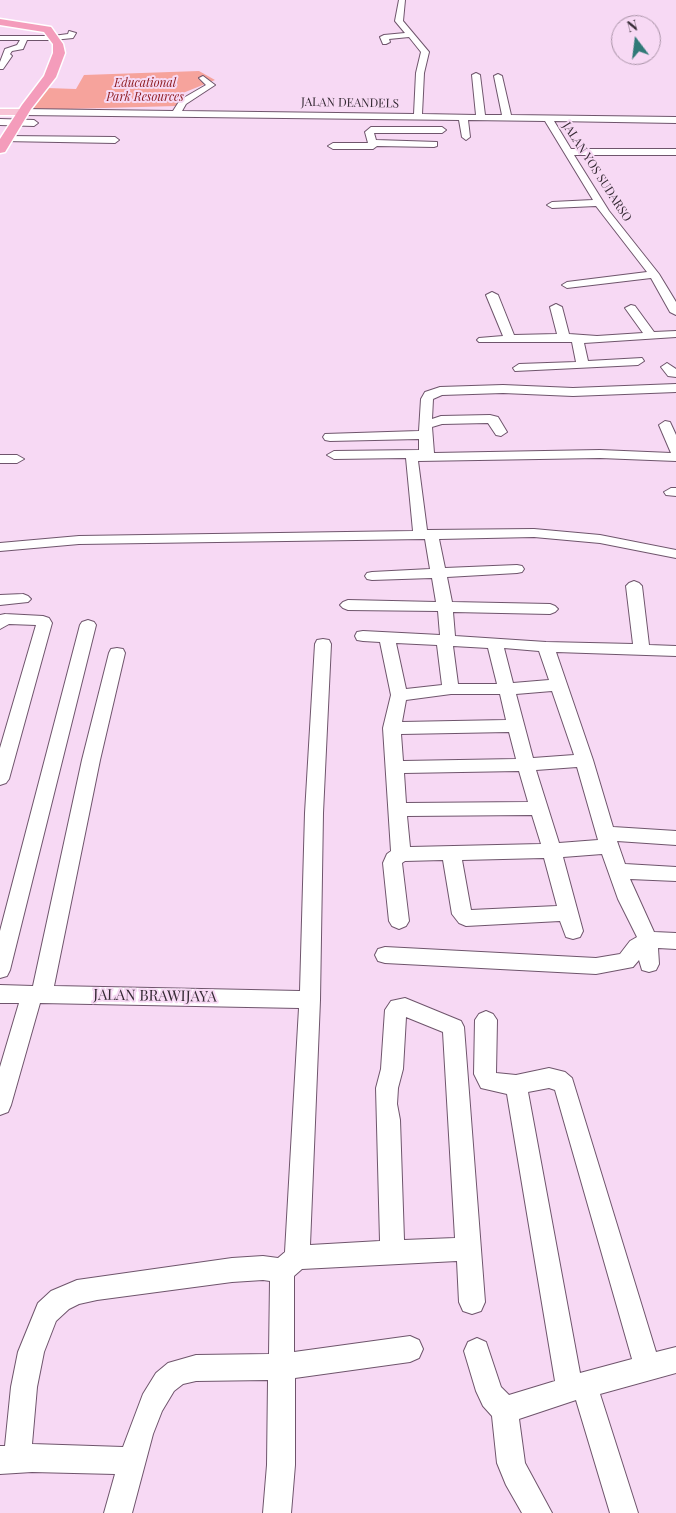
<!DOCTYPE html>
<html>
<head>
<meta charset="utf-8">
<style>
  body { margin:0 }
  #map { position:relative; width:676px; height:1513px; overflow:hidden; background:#f7d9f4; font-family:"Playfair Display",serif }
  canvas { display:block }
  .north { position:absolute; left:611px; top:15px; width:50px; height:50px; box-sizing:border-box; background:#f7d9f4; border:1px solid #a993a7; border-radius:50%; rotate:345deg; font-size:14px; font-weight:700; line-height:20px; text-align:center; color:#342933 }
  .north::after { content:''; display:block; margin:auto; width:18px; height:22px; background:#307977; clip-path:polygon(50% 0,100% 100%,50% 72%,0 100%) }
</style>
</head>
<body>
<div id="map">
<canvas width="676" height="1513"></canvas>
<div class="north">N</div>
</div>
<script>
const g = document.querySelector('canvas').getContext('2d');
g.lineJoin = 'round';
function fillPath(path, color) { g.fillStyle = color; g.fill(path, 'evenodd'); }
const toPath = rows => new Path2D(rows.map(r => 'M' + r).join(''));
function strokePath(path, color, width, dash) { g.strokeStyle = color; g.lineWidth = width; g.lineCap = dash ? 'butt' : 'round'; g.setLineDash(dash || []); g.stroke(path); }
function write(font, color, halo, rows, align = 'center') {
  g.font = font + ' "Playfair Display",serif'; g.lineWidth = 4; g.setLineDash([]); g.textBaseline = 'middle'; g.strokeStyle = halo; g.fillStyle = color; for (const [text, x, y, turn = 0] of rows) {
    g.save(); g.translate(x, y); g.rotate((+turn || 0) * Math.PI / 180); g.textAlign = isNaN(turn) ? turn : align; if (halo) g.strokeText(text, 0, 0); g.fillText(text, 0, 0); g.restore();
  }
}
fillPath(toPath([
  [199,71,215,80,178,95,177,106,30,110,47,88,76,89,84,75]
]), '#f6a39c');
const minor = toPath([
  [399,0,405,0,403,21,429,52,424,73,422,114,476,115,472,75,476,73,480,75,485,115,502,115,494,76,498,74,502,76,511,115,676,117,676,123,554,121,571,149,676,149,676,155,574,155,609,211,659,274,676,302,676,315,670,312,651,278,567,288,562,285,567,282,647,272,596,206,552,208,547,205,552,202,593,200,545,121,468,120,470,137,466,140,462,137,459,120,23,115,19,112,23,109,173,111,180,100,206,85,199,78,203,76,215,85,186,104,182,111,414,114,416,73,421,52,409,37,389,39,390,42,386,44,383,44,380,37,384,35,405,33,395,21,399,0],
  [69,31,76,33,73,38,53,40,27,40,23,49,12,51,10,54,12,56,3,69,0,69,0,62,5,49,17,45,20,40,0,40,0,36,53,36,68,34,69,31],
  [0,119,34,120,38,123,34,126,0,125,0,119],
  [371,127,442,127,446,130,442,133,374,133,376,140,437,142,437,146,434,147,377,146,373,149,333,149,328,146,333,143,368,143,365,132,371,127],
  [6,136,115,137,119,140,115,143,3,141,2,139,6,136],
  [492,292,498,295,514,335,557,334,550,307,556,304,562,307,569,334,597,336,643,333,625,308,631,305,635,306,654,332,676,331,676,337,584,343,588,361,642,358,644,361,638,365,515,371,513,368,519,364,576,362,572,342,479,342,477,340,479,338,503,336,486,295,492,292],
  [667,363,676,369,676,377,668,376,661,367,667,363],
  [676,384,676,392,573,396,503,393,442,395,433,399,432,419,441,416,490,415,498,417,507,432,501,436,496,435,488,423,442,424,432,427,434,453,600,450,671,453,659,425,665,421,670,422,676,435,676,461,600,458,418,461,427,530,534,529,600,535,676,550,676,558,600,543,534,537,439,539,445,568,517,565,522,566,524,569,522,572,517,573,447,577,452,602,550,604,555,606,558,609,555,612,550,614,453,612,455,636,546,642,633,644,626,586,629,583,634,581,639,583,642,586,649,645,676,646,676,656,556,652,593,760,613,827,676,831,676,845,617,841,625,864,676,867,676,881,630,879,654,932,676,933,676,949,658,948,659,964,656,970,649,972,642,970,639,960,633,967,596,974,385,963,378,961,375,955,378,949,385,947,596,958,620,954,630,941,637,937,618,899,602,854,563,857,583,931,580,937,573,939,566,937,560,921,466,926,459,923,452,914,443,860,405,861,402,863,409,921,406,926,399,929,392,926,389,921,383,863,387,854,391,851,383,728,391,695,380,642,363,641,357,640,355,636,357,632,363,631,440,635,438,611,348,610,343,608,340,605,343,602,348,600,436,602,432,578,372,580,367,579,365,576,367,573,372,572,430,569,425,539,79,544,0,551,0,543,79,536,413,531,406,458,334,459,327,455,334,451,419,450,419,439,330,441,325,440,323,437,325,434,419,431,421,399,425,392,440,387,503,385,573,388,676,384],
  [396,643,437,645,442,685,406,689,396,643],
  [453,646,488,648,497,684,458,684,453,646],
  [504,648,539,651,549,680,513,683,504,648],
  [552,691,574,755,533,758,516,694,552,691],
  [451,694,500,694,506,720,402,722,406,700,451,694],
  [509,732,516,759,403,761,401,734,509,732],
  [577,767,598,840,559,843,536,770,577,767],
  [519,771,528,802,406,803,404,773,519,771],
  [532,815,541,844,410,847,407,816,532,815],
  [544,858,557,906,471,910,462,860,544,858],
  [0,455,17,455,24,459,17,463,0,463,0,455],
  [671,488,676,488,676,496,666,495,664,492,671,488],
  [23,594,28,596,31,599,28,602,0,605,0,595,23,594],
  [5,614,43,616,49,618,52,623,9,779,6,783,0,785,0,748,36,625,9,624,0,629,0,615,5,614],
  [88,620,94,622,96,625,10,970,7,976,0,978,0,931,80,625,82,622,88,620],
  [323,639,329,640,331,644,323,813,320,1000,310,1245,380,1241,376,1088,381,1069,385,1010,391,1001,405,998,461,1021,464,1027,485,1302,481,1311,472,1314,463,1311,459,1302,457,1261,302,1269,294,1276,294,1352,410,1336,419,1340,423,1349,419,1358,410,1362,295,1378,295,1465,291,1513,263,1513,267,1465,268,1380,196,1381,183,1384,174,1391,162,1411,153,1434,132,1513,104,1513,115,1474,32,1472,0,1474,0,1446,5,1446,11,1387,18,1352,38,1303,51,1291,77,1280,232,1258,263,1256,278,1258,285,1252,299,1008,40,1003,11,1105,8,1112,0,1115,0,1067,19,1003,0,1003,0,985,33,986,82,760,109,653,111,649,117,648,123,649,125,653,100,760,54,986,300,991,305,813,315,644,317,640,323,639],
  [406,1017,443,1032,455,1238,404,1240,400,1120,397,1104,398,1088,403,1069,406,1017],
  [263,1280,270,1281,269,1354,196,1355,168,1363,156,1373,143,1394,123,1447,32,1444,37,1387,44,1352,56,1321,69,1309,79,1304,97,1300,232,1282,263,1280],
  [486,1011,493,1014,497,1020,496,1073,516,1075,549,1068,565,1072,572,1078,656,1352,676,1347,676,1373,600,1394,638,1513,610,1513,576,1400,519,1419,525,1463,552,1513,522,1513,506,1485,497,1463,492,1416,483,1406,476,1391,464,1351,468,1342,477,1338,486,1342,501,1387,509,1395,555,1381,507,1094,481,1088,474,1074,475,1020,479,1014,486,1011],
  [549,1088,555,1090,632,1359,580,1373,528,1092,549,1088]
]);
const major = toPath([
  [0,109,23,109,28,112,23,115,0,115,0,109]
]);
const highway = toPath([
  [0,19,51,27,63,44,65,53,56,77,31,109,5,152,0,153,0,139,22,105,44,76,53,53,53,44,44,32,0,25,0,19]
]);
strokePath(minor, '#6f556c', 2);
strokePath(major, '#fff', 3);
strokePath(highway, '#fff', 3);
fillPath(minor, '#fff');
fillPath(major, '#f8c4d6');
fillPath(highway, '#f49cbb');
write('italic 12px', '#8d1b1f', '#f7d9f4', [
  ["Educational",145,83],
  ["Park Resources",145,97]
]);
write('12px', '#342933', '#f7d9f4', [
  ["JALAN DEANDELS",350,103,1],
  ["JALAN YOS SUDARSO",597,172,57]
]);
write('15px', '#342933', '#f7d9f4', [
  ["JALAN BRAWIJAYA",155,996,1]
]);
</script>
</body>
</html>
